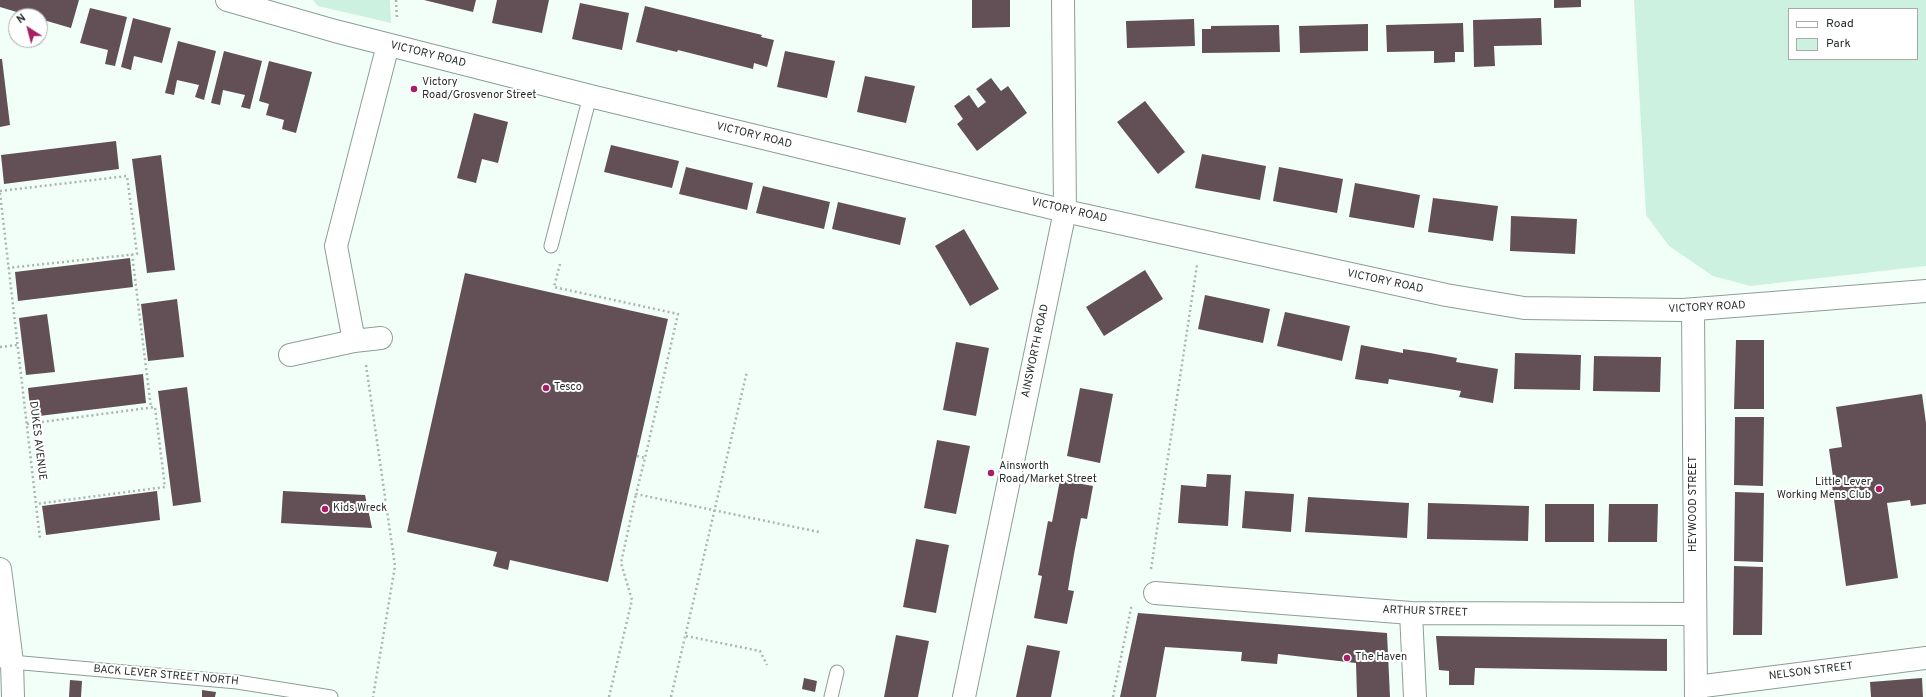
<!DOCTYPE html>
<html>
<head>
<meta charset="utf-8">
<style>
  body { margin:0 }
  #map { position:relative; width:1926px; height:697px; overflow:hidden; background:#f2fff9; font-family:Overpass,sans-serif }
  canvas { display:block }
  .legend { position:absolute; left:1788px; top:8px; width:130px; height:52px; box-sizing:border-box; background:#fff; border:1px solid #a9abaa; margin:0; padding:5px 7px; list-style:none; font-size:12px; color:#272e2b }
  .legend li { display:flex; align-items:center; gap:8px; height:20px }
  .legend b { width:20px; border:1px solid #a9abaa }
  .north { position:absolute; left:8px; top:8px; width:40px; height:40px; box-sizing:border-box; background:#fff; border:1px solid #a9abaa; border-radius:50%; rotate:324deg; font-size:11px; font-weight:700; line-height:16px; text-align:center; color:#272e2b }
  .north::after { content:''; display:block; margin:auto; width:14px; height:18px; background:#a71e64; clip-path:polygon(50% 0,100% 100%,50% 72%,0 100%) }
</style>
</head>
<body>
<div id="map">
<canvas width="1926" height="697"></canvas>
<ul class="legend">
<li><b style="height:5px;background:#fff"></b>Road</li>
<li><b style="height:11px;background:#cdf1e0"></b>Park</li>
</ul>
<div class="north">N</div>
</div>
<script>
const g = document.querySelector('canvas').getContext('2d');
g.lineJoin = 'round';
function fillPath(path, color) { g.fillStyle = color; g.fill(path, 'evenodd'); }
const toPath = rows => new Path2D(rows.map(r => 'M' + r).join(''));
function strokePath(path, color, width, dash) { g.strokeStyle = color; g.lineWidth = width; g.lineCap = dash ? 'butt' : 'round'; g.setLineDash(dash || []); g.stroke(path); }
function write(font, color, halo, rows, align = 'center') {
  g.font = font + ' Overpass,sans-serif'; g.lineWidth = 4; g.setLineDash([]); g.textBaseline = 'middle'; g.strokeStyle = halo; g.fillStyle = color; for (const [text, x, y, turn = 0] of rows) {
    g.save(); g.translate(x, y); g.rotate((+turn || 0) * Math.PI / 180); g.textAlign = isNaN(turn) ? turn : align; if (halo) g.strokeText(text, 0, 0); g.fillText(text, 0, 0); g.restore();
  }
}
fillPath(toPath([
  [313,0,390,0,391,23,318,6],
  [1634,0,1926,0,1926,266,1750,286,1713,276,1669,246,1646,215],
  [1789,9,1917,9,1917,59,1789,59]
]), '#cdf1e0');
fillPath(toPath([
  [0,0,79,0,71,28,40,19,40,16,30,16,0,7],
  [424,0,476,0,473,12],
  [497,0,549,0,542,33,492,23],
  [972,0,1010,0,1010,27,972,28],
  [1554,0,1581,0,1581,7,1554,8],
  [580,3,629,13,622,50,572,39],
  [645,6,762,35,761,37,774,40,767,67,754,63,753,69,678,50,677,52,636,42],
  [90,8,127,17,115,66,105,64,108,50,80,43],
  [133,18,171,28,162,63,134,56,131,70,121,67],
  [1541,18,1542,45,1494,46,1495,66,1474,67,1473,20],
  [1194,19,1195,46,1127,48,1126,21],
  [1463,23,1464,52,1455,52,1455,62,1434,63,1434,51,1387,52,1386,25],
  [1368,24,1368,51,1300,53,1299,26],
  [1279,25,1280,52,1202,53,1202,29,1211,29,1211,26],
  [178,41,216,51,204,100,195,97,199,85,177,80,174,95,165,93],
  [224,51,262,61,250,109,241,107,245,95,223,90,220,105,211,103],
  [785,51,835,61,827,98,777,87],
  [0,59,2,59,10,125,0,127],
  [269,61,312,72,296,133,282,129,284,120,266,115,269,104,259,101],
  [865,76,915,86,906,123,857,112],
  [991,78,1001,91,1008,86,1027,113,977,151,957,124,963,119,954,106,969,95,978,108,986,102,976,89],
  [1145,101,1185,152,1158,174,1117,122],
  [474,113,508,122,498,163,482,159,476,183,457,178],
  [116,141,119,169,4,184,1,155],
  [611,145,679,161,672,188,604,172],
  [1202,154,1266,166,1260,200,1195,188],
  [161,155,175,270,147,273,132,159],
  [686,167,753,183,747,210,679,194],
  [1279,167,1343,179,1337,213,1273,201],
  [1355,183,1420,195,1414,228,1349,217],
  [763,186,830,202,824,229,756,213],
  [1433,198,1498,206,1493,241,1428,232],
  [838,202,906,218,900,245,832,229],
  [1511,216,1577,219,1575,254,1510,251],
  [964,229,999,289,970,306,935,246],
  [130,258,133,287,18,301,15,272],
  [1145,270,1163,299,1104,336,1086,307],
  [465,273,668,319,608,582,510,560,508,570,493,566,497,552,407,532],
  [1205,295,1270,309,1263,343,1198,329],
  [177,299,184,357,148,361,141,304],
  [1285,312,1350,326,1342,361,1277,346],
  [47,314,55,372,26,375,19,318],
  [1736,340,1764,340,1764,409,1734,409],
  [956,342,989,348,976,416,943,410],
  [1361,345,1403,353,1403,349,1430,353,1457,358,1456,362,1498,369,1493,403,1459,397,1461,391,1389,379,1388,384,1355,379],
  [1515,353,1581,355,1580,390,1514,389],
  [1594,356,1661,357,1660,392,1593,391],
  [143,374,146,403,31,417,28,388],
  [187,387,201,502,173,506,158,391],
  [1080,388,1113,394,1100,463,1067,456],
  [1922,394,1926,423,1926,504,1911,506,1910,500,1887,503,1898,578,1846,586,1831,478,1833,477,1829,449,1842,447,1836,407],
  [1735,417,1764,417,1763,486,1734,485],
  [937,440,970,446,956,514,924,508],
  [1207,474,1231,475,1228,526,1178,523,1181,485,1206,487],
  [1060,480,1093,486,1087,519,1081,518,1074,554,1068,590,1074,591,1067,624,1034,618,1042,576,1038,575,1048,521,1052,522],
  [157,491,160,520,46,535,42,506],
  [283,491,365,495,372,528,281,523],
  [1245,491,1294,494,1291,532,1242,528],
  [1735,492,1764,493,1763,562,1734,561],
  [1308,497,1409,503,1407,538,1305,532],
  [1428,503,1529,506,1528,541,1427,539],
  [1545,504,1594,504,1594,542,1545,542],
  [1609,504,1658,504,1657,542,1608,542],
  [916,539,949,545,936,613,903,607],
  [1734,566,1763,567,1762,635,1733,635],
  [1138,613,1387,633,1390,697,1357,697,1356,663,1278,654,1277,664,1241,661,1242,652,1165,647,1156,697,1120,697],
  [896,635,929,641,918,697,884,697],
  [1436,636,1667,639,1667,671,1475,668,1474,685,1449,685,1449,671,1439,670],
  [1027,645,1060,651,1051,697,1016,697],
  [804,678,817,681,815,692,802,689],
  [1922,678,1923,697,1871,697,1870,682],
  [70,680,82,681,81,697,69,697],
  [202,690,216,692,215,697,202,697]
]), '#625056');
const service = toPath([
  [551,246,590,96],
  [0,661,237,682,331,697],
  [831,697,837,672]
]);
const minor = toPath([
  [227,0,335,31,590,96,1065,211,1446,295,1524,308,1683,310,1926,291],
  [1693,310,1696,697],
  [354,341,336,246,388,45],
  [290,355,354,341,381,338],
  [0,569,12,662,13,697],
  [1155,593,1411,613,1695,614],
  [1411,613,1415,697],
  [1696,687,1926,658],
  [964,697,1065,211,1063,0]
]);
strokePath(service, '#8b9e96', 15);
strokePath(minor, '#8b9e96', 24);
strokePath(toPath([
  [396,0,397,20],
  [0,191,127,176,137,254,8,268],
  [0,193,40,539],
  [132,254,151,408],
  [560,264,554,287,678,314,645,458],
  [0,347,17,345],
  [366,365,395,566,373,697],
  [27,424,155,407,165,487,36,504],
  [637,456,645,458,636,494,819,532],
  [1151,569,1197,265],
  [686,636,760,651,767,665],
  [609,697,632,600,621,563,636,494],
  [671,697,747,371],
  [1113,697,1131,608,1133,607]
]), '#aab5b0', 2.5, [2, 3]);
strokePath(service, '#fff', 13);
strokePath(minor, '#fff', 22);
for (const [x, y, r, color] of [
  [414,89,4,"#a71e64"],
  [546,388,4,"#a71e64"],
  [991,473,4,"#a71e64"],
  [1879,489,4,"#a71e64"],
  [325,509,4,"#a71e64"],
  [1347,658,4,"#a71e64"]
]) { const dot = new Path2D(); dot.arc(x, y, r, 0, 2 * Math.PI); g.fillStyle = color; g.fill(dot); strokePath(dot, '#fff', 1.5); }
write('11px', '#272e2b', '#fff', [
  ["VICTORY ROAD",428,55,14],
  ["VICTORY ROAD",754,136,14],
  ["VICTORY ROAD",1069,211,13],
  ["VICTORY ROAD",1385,282,12],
  ["VICTORY ROAD",1707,308,-3],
  ["AINSWORTH ROAD",1036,351,-78],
  ["DUKES AVENUE",37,441,83],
  ["HEYWOOD STREET",1694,504,-90],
  ["ARTHUR STREET",1425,612,2],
  ["NELSON STREET",1811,672,-7],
  ["BACK LEVER STREET NORTH",166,676,5]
]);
write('11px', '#272e2b', '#fff', [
  ["Victory",422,83],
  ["Road/Grosvenor Street",422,96],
  ["Tesco",554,388],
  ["Ainsworth",999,467],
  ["Road/Market Street",999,480],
  ["Little Lever",1871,483,"right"],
  ["Working Mens Club",1871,496,"right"],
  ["Kids Wreck",333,509],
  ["The Haven",1355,658]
], 'left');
</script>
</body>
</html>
